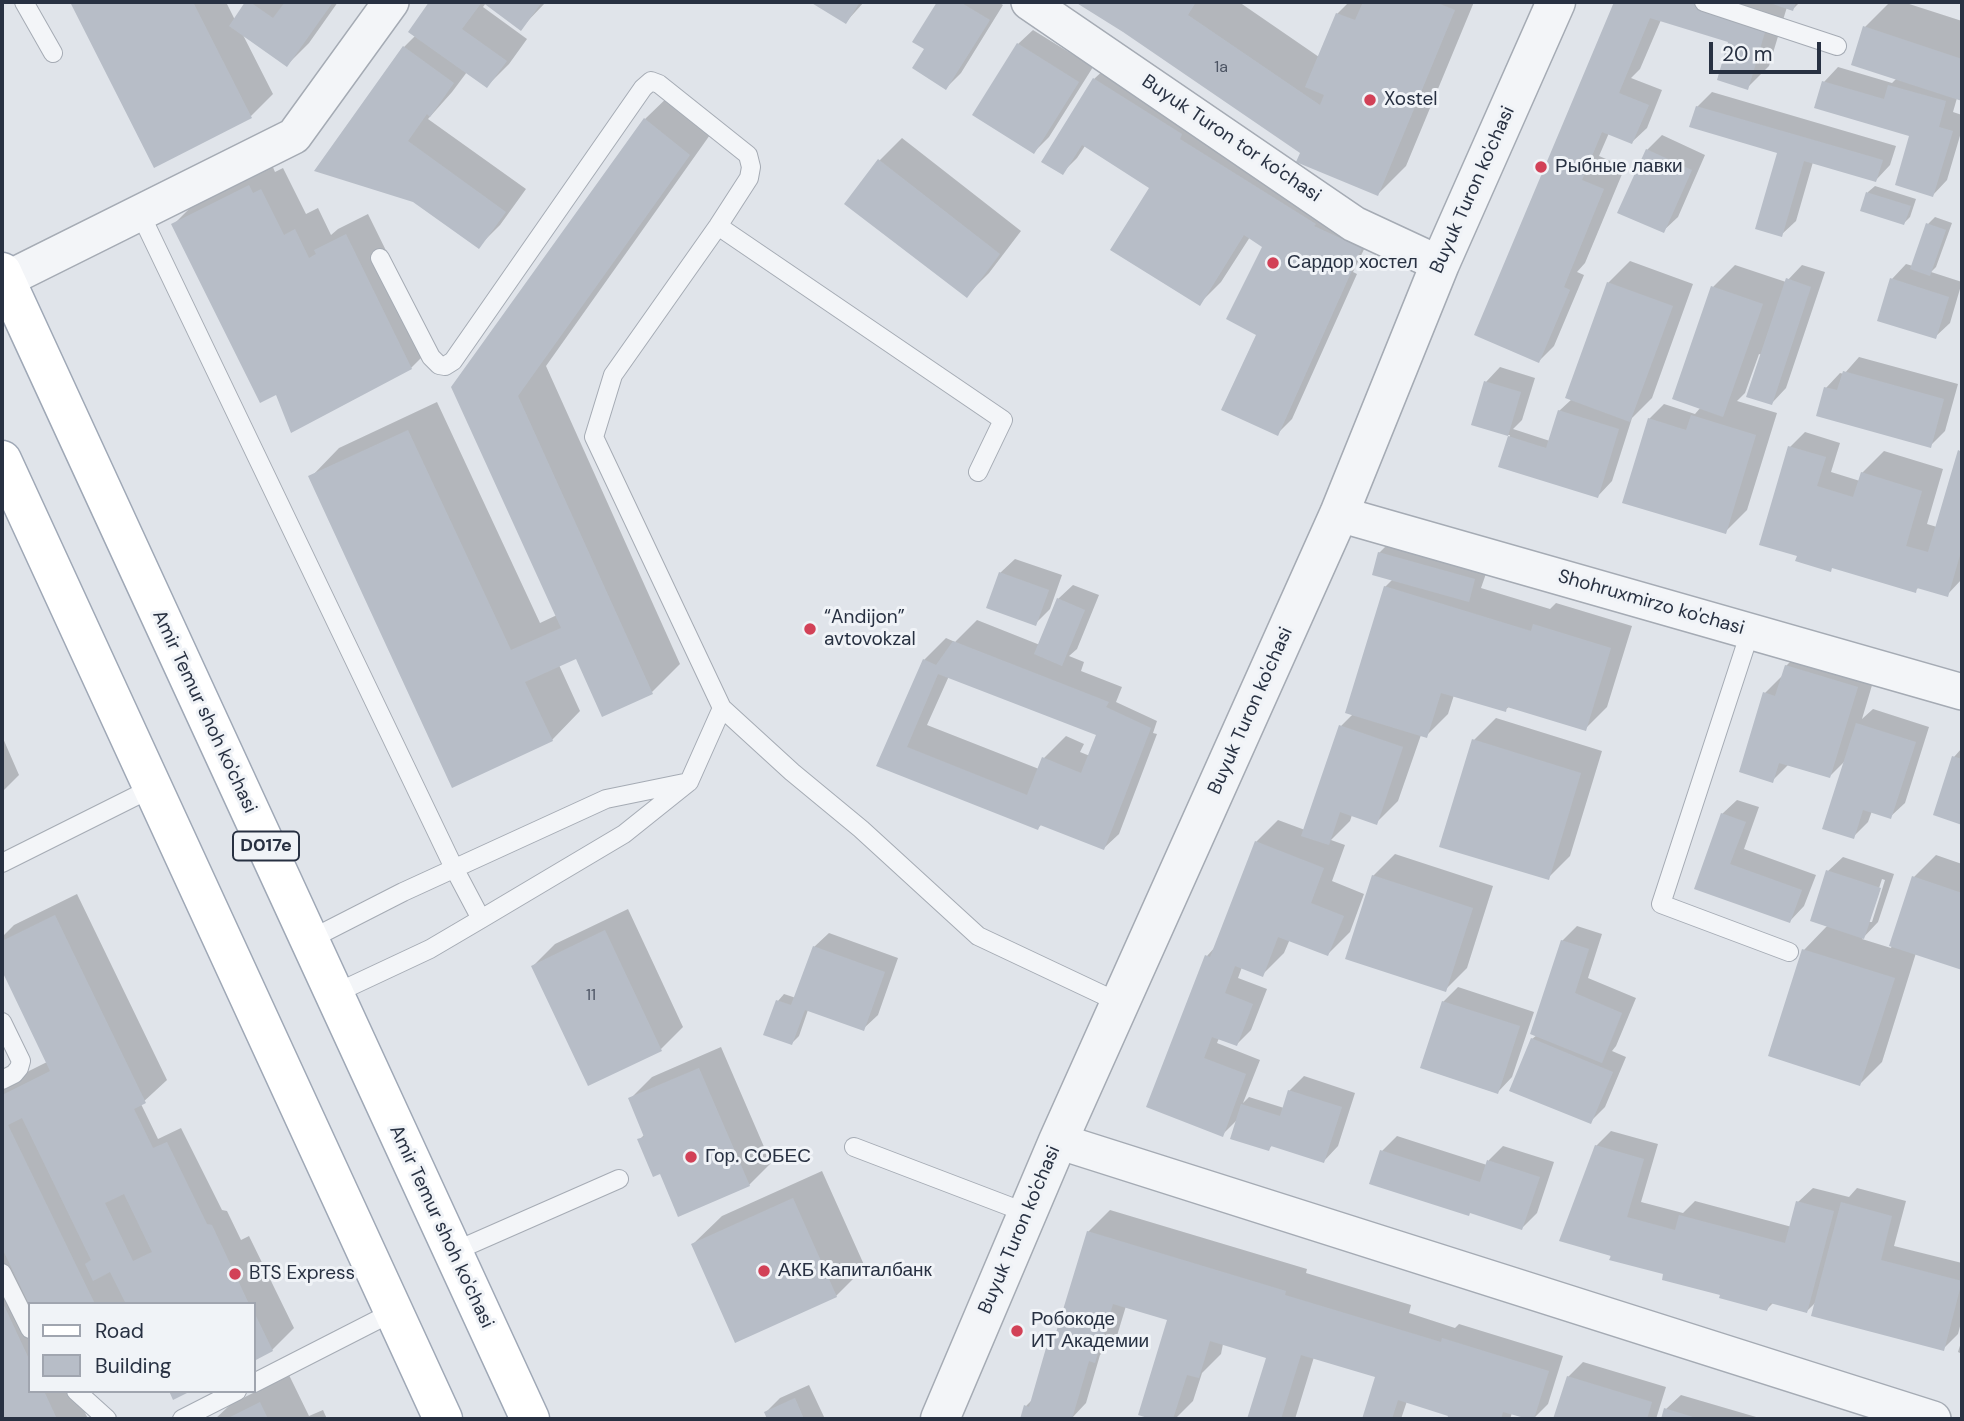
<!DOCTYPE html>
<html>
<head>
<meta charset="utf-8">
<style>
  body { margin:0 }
  #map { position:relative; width:1964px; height:1421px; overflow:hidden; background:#e0e4ea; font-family:"DM Sans",sans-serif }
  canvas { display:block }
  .frame { position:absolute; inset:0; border:4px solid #283142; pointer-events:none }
  .legend { position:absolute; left:28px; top:1302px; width:228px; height:91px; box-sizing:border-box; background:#f0f3f7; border:2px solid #a0a5af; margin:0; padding:9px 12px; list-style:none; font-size:21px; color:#283142 }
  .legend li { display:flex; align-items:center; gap:14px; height:35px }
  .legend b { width:35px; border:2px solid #a0a5af }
  .scale { position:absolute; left:1709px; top:42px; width:112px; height:32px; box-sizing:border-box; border:4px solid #283142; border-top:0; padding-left:9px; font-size:21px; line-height:24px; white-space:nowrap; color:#283142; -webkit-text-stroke:5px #f0f3f7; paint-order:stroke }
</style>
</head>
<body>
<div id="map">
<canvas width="1964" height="1421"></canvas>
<div class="frame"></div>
<ul class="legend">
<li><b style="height:9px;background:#fff"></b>Road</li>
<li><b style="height:19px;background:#b7bdc7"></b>Building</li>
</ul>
<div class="scale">20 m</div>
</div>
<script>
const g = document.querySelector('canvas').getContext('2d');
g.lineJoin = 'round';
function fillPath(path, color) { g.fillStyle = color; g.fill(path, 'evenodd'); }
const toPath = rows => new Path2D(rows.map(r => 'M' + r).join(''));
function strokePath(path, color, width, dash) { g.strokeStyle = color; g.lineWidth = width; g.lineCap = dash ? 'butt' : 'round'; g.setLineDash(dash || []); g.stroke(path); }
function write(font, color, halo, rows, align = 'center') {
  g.font = font + ' "DM Sans",sans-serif'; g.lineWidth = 6; g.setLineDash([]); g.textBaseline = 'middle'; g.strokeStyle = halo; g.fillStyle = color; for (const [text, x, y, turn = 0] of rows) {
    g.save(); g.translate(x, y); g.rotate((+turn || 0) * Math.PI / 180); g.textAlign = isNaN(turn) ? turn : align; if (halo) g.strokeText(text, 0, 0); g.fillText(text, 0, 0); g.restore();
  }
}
fillPath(toPath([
  [72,2,226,2,235,20,247,2,338,2,309,43,287,65,242,33,273,94,251,116,155,165],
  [431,2,546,2,521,28,486,3,483,7,527,39,509,64,487,86,467,72,452,92,428,119,526,189,500,225,478,247,413,200,317,170,404,47,416,35,410,31],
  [813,2,864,2,846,22],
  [939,2,998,2,1003,5,961,73,946,88,926,49,915,41],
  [1078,2,1239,2,1319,57,1337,14,1349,2,1474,2,1406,166,1378,194,1302,152,1124,30],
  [1615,2,1800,2,1793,9,1787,7,1769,66,1747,88,1730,40,1661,20,1640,69,1631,78,1662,90,1647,128,1632,142,1609,133,1599,156,1625,167,1585,263,1577,272,1584,275,1554,346,1539,361,1584,76],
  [1890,2,1903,2,1962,21,1962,99,1957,98,1953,112,1962,115,1962,129,1947,180,1933,195,1911,135,1824,82,1838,67,1892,83,1897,78,1865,27],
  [1033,30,1093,67,1049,137,1034,152,1018,44],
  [1109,65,1368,241,1353,272,1357,274,1292,419,1277,434,1258,334,1264,246,1250,237,1221,282,1199,304,1151,187,1085,146,1077,158,1062,173,1094,79],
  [674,91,717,125,546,366,680,664,652,692,577,657,559,665,580,711,552,740,311,477,339,448,437,402,540,623,557,615,453,387,645,119],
  [1712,92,1896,146,1890,165,1876,180,1813,162,1796,221,1781,235,1779,152,1697,107],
  [1662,135,1705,155,1678,217,1663,231,1647,150],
  [902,138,1021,231,989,273,967,295,846,203,880,160],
  [272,165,275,172,283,168,306,214,318,208,331,235,338,229,368,214,433,346,411,368,277,392,174,224,196,202],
  [1875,186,1916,199,1910,217,1904,223,1862,210,1868,192],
  [1935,217,1952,223,1936,267,1931,272,1962,282,1950,323,1935,337,1892,279,1906,264,1913,266,1928,224],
  [1630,261,1693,284,1652,398,1632,418,1612,481,1598,496,1501,466,1510,435,1508,435,1486,382,1500,367,1535,378,1522,420,1513,429,1550,441,1559,411,1572,399,1608,283],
  [1735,265,1786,282,1802,265,1825,272,1786,388,1772,403,1762,355,1759,354,1745,393,1737,401,1777,413,1747,510,1725,532,1649,419,1664,404,1695,414,1701,407,1713,287],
  [1859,357,1958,384,1945,431,1930,446,1826,388,1840,373,1844,374],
  [1805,432,1840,443,1831,472,1860,481,1862,473,1884,451,1943,469,1927,524,1937,527,1960,451,1962,449,1962,579,1947,595,1919,587,1915,591,1799,554,1790,447],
  [1394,538,1489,565,1481,588,1550,609,1556,603,1632,626,1607,707,1585,729,1510,706,1505,710,1454,695,1448,714,1426,736,1421,735,1398,801,1376,823,1352,815,1350,821,1331,840,1345,845,1332,881,1364,894,1350,932,1328,954,1290,939,1284,953,1262,975,1242,967,1238,978,1267,989,1251,1030,1237,1044,1219,1038,1217,1043,1260,1060,1243,1103,1249,1097,1284,1108,1289,1091,1304,1076,1355,1093,1338,1146,1324,1161,1273,1145,1268,1149,1238,1119,1222,1135,1148,1106,1207,956,1216,946,1256,842,1278,820,1305,830,1341,726,1353,714,1385,587,1393,579,1379,553],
  [1015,559,1062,575,1050,609,1035,624,1000,573],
  [1073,585,1099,595,1077,649,1069,656,1084,662,1081,671,1122,687,1116,702,1157,721,1153,733,1157,734,1119,834,1104,848,1042,824,1038,828,878,765,924,660,946,638,955,642,977,620,1040,645,1058,599],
  [949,676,1098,734,1090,756,1080,752,1084,744,1066,736,1044,758,1039,769,927,725],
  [1808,644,1878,665,1862,719,1873,709,1929,727,1905,803,1890,817,1872,811,1868,822,1853,837,1846,760,1830,776,1789,764,1772,781,1765,693,1784,674,1786,666],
  [1496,718,1602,751,1570,856,1548,878,1474,740],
  [2,736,19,775,2,792],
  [1962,748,1962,823,1935,814,1954,757],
  [1737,800,1759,807,1744,849,1816,875,1804,906,1790,921,1696,888,1722,814],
  [1395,854,1493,886,1467,968,1445,990,1373,876],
  [1936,855,1962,864,1962,968,1916,953,1882,1062,1860,1084,1770,1055,1804,950,1828,925,1828,871,1843,857,1894,874,1878,922,1862,939,1891,948,1914,877],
  [1882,879,1885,880,1872,922,1868,922],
  [77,894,167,1080,141,1104,158,1139,181,1128,222,1210,227,1211,241,1240,249,1236,294,1328,272,1350,254,1359,254,1304,128,1304,126,1301,124,1304,30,1304,30,1391,75,1391,88,1419,2,1419,2,1089,19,1076,47,1062,2,967,2,937,14,925],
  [628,909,683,1027,661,1049,589,1084,533,966,555,944],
  [1577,926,1602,934,1588,978,1636,998,1616,1046,1612,1051,1626,1057,1605,1107,1590,1122,1532,1039,1537,1035,1562,941],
  [829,933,898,958,878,1015,863,1029,808,1010,799,1036,792,1043,778,1001,784,994,796,998,814,947],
  [1458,987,1534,1012,1512,1077,1498,1092,1443,1002],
  [721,1047,771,1163,749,1185,661,1172,639,1140,645,1134,630,1099,652,1077],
  [1611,1131,1658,1144,1641,1202,1683,1213,1695,1201,1792,1227,1798,1202,1813,1188,1849,1197,1857,1188,1906,1201,1894,1246,1962,1263,1962,1319,1958,1334,1943,1349,1817,1301,1807,1311,1774,1302,1767,1309,1665,1273,1611,1259,1596,1146],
  [1397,1136,1487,1165,1489,1160,1503,1146,1554,1162,1537,1213,1522,1228,1382,1151],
  [822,1171,865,1267,836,1296,693,1244,722,1216],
  [1110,1210,1307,1269,1306,1273,1411,1305,1409,1313,1455,1328,1459,1324,1563,1356,1548,1404,1533,1419,1512,1413,1510,1419,1449,1419,1450,1415,1407,1401,1401,1419,1364,1419,1377,1376,1314,1357,1295,1419,1249,1419,1268,1357,1223,1344,1221,1354,1202,1373,1193,1401,1175,1419,1157,1419,1140,1414,1169,1319,1126,1306,1116,1339,1100,1355,1086,1403,1071,1419,1022,1419,1026,1406,1033,1399,1048,1349,1055,1341,1088,1232],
  [1962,1339,1962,1354,1958,1352],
  [1583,1362,1666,1387,1656,1419,1555,1419,1568,1377],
  [289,1375,309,1416,323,1410,327,1419,215,1419,231,1404],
  [809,1385,825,1419,769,1419,766,1412,780,1398],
  [1681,1395,1763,1419,1663,1419,1666,1409]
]), '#0003');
fillPath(toPath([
  [70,2,193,2,252,118,154,168],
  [245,2,250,2,273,18,285,2,333,2,287,67,229,26],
  [429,2,542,2,521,31,482,2,462,29,507,61,487,88,408,32],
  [810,2,860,2,846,24],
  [937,2,960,2,990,20,946,90,912,68,924,49,912,42],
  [1075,2,1196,2,1188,15,1320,105,1324,95,1305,87,1336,13,1355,20,1363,2,1435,2,1455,10,1378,196,1296,162,1300,153,1123,32],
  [1614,2,1689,2,1767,25,1748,90,1717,80,1728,42,1650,18,1619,93,1649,105,1632,144,1602,132,1582,180,1604,189,1564,287,1570,290,1539,363,1474,335],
  [1767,2,1796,2,1793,11],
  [1863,26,1962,59,1962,101,1851,65],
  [1017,43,1079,82,1034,154,972,115],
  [403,46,454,83,430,117,427,114,408,141,506,212,479,249,413,202,314,171],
  [1093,78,1182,134,1180,139,1316,224,1314,226,1362,248,1278,436,1221,410,1256,335,1226,319,1262,247,1244,235,1200,306,1110,250,1149,188,1082,145,1063,175,1041,162],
  [1822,81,1884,99,1888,85,1946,101,1939,127,1953,131,1933,197,1895,185,1909,136,1814,108],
  [1696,106,1883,160,1876,182,1804,161,1782,237,1755,229,1777,153,1689,127],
  [644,118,690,155,518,396,653,694,602,717,576,659,525,682,553,741,452,788,308,476,408,430,511,650,561,628,451,387],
  [1646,149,1692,170,1664,233,1617,213],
  [878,159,1000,254,967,298,844,204],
  [249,185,253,193,261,189,284,235,295,229,309,258,316,254,314,250,346,234,412,369,291,433,276,395,260,403,171,224],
  [1866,192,1911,206,1904,225,1860,211],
  [1926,223,1946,230,1930,276,1910,269],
  [1786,278,1811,287,1772,405,1746,397],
  [1890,278,1949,297,1936,339,1877,321],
  [1607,282,1673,306,1630,422,1565,398],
  [1711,286,1763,304,1723,417,1672,399],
  [1843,371,1944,399,1931,448,1816,416,1824,387,1837,390],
  [1484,381,1521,392,1508,436,1471,425],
  [1558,410,1619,429,1598,498,1498,467,1508,436,1546,448],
  [1691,415,1756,435,1726,534,1622,503,1648,418,1686,430],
  [1788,446,1826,457,1817,486,1853,497,1861,472,1922,491,1906,546,1928,552,1958,450,1962,452,1962,548,1948,597,1917,588,1916,593,1832,568,1831,572,1795,561,1797,556,1759,545],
  [1378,552,1475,579,1469,602,1372,575],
  [999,572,1049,590,1036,626,986,608],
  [1384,586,1531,631,1533,624,1611,648,1586,731,1507,707,1506,712,1441,693,1427,738,1345,713],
  [1057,598,1085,610,1062,666,1034,654],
  [953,641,1109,702,1106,707,1151,728,1104,850,1040,825,1038,830,876,766,923,659,936,665],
  [938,674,1096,735,1081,773,1042,757,1027,795,907,747],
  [1785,665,1858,687,1830,778,1779,763,1773,783,1739,772,1763,692,1775,696],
  [1856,723,1916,742,1891,819,1863,810,1854,839,1822,829],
  [1339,725,1403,747,1377,825,1340,812,1329,845,1301,836],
  [1472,739,1581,773,1549,880,1439,847],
  [1952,756,1962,759,1962,825,1933,815],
  [1721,813,1746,822,1730,864,1802,890,1790,923,1694,889],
  [1255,841,1324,868,1311,903,1344,916,1328,956,1278,937,1263,977,1235,966,1225,993,1253,1004,1237,1046,1212,1037,1204,1058,1246,1074,1223,1137,1146,1107,1205,955,1210,957],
  [1826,870,1881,888,1864,939,1810,921],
  [1372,875,1473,908,1446,992,1345,959],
  [1912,876,1962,893,1962,970,1889,946],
  [55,915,146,1103,134,1109,153,1148,167,1142,207,1224,212,1225,249,1304,126,1304,110,1272,93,1281,85,1264,91,1260,22,1118,8,1125,95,1304,29,1304,2,1248,2,1095,50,1071,2,971,2,941],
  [124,1194,152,1252,133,1261,105,1203],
  [605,930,662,1051,588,1086,531,966],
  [1561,940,1589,949,1575,993,1622,1013,1602,1063,1530,1034],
  [813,946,885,972,864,1031,805,1010,792,1045,763,1035,776,1000,791,1005],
  [1802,949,1895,978,1860,1086,1768,1056],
  [1442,1001,1520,1026,1498,1094,1420,1068],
  [1531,1038,1613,1072,1591,1124,1509,1091],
  [699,1068,750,1186,678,1217,660,1174,653,1177,637,1139,644,1137,628,1098],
  [1288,1090,1342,1107,1324,1163,1271,1146,1269,1151,1230,1139,1241,1104,1280,1116],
  [1595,1145,1644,1159,1627,1217,1675,1230,1679,1215,1785,1243,1796,1201,1834,1211,1807,1313,1770,1303,1767,1311,1719,1298,1720,1295,1662,1280,1663,1274,1609,1260,1611,1256,1559,1241],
  [1380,1150,1480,1182,1487,1160,1540,1177,1522,1230,1470,1213,1469,1216,1369,1184],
  [793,1198,837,1297,735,1343,691,1244],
  [1841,1202,1892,1216,1881,1260,1962,1281,1944,1351,1811,1316],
  [1087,1231,1286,1291,1285,1295,1441,1342,1442,1338,1549,1371,1534,1419,1528,1419,1503,1412,1501,1419,1447,1419,1448,1416,1398,1400,1392,1419,1362,1419,1375,1377,1301,1355,1281,1419,1247,1419,1266,1358,1210,1341,1199,1378,1187,1375,1173,1419,1151,1419,1138,1415,1167,1320,1113,1304,1095,1363,1089,1361,1072,1419,1063,1417,1062,1419,1020,1419,1024,1405,1029,1407,1046,1348,1051,1349],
  [2,1301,30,1361,30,1391,44,1391,57,1419,2,1419],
  [254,1312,273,1351,254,1361],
  [1567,1376,1652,1402,1647,1419,1553,1419],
  [169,1391,191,1391,173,1400],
  [795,1398,804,1419,767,1419,764,1412],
  [260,1402,268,1419,226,1419],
  [1664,1408,1699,1419,1661,1419]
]), '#b7bdc7');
const service = toPath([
  [24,2,53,53],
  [1704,2,1837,46],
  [140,213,454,868,481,919],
  [718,226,1003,420,978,472],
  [380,258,431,357,439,365,445,366,453,361,643,88,651,81,659,84,748,155,751,167,749,178,718,226,613,375,594,437,722,708],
  [1750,632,1661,904,1789,952],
  [689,782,722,708,792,772,861,829,978,936,1120,1003],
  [2,863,152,788],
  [309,940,403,892,606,799,689,782,624,834,481,919,430,949,334,994],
  [2,1022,21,1061,19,1068,14,1074,2,1080],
  [854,1147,1027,1213],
  [453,1252,619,1179],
  [2,1273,30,1329],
  [254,1383,393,1312],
  [76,1391,107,1419],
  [182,1419,237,1391]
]);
const minor = toPath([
  [1029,2,1354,224,1440,264],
  [5,280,294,136,391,2],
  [1339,514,1962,692],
  [1058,1141,1933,1419]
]);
const tertiary = toPath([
  [940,1419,1058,1141,1339,514,1440,264,1556,2]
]);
const primary = toPath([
  [2,272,530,1419],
  [2,460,443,1419]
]);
strokePath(service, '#a5abb4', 20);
strokePath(minor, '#a5abb4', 38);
strokePath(tertiary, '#a5abb4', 41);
strokePath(primary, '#9fa8b6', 41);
strokePath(service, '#f3f5f8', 18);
strokePath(minor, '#f3f5f8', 35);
strokePath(tertiary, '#f3f5f8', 38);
strokePath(primary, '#fff', 38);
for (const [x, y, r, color] of [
  [1370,100,7,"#d24157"],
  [1541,167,7,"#d24157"],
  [1273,263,7,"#d24157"],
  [810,629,7,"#d24157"],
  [691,1157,7,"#d24157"],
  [764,1271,7,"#d24157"],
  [235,1274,7,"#d24157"],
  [1017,1331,7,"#d24157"]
]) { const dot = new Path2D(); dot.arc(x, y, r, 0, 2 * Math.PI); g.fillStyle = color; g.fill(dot); strokePath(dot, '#f0f3f7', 2.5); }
write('16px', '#4c5463', null, [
  ["1a",1221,68],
  ["11",591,996]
]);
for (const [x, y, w] of [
  [266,846,66]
]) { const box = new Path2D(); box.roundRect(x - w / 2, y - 14.5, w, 29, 5); g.fillStyle = '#f0f3f7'; g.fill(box); strokePath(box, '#283142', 2); }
write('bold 18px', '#283142', null, [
  ["D017e",266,846]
]);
write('19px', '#283142', '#f0f3f7', [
  ["Xostel",1384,100],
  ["Рыбные лавки",1555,167],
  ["Сардор хостел",1287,263],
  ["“Andijon”",824,618],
  ["avtovokzal",824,640],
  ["Гор. СОБЕС",705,1157],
  ["АКБ Капиталбанк",778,1271],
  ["BTS Express",249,1274],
  ["Робокоде",1031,1320],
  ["ИТ Академии",1031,1342]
], 'left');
write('19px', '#283142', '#f0f3f7', [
  ["Buyuk Turon tor ko'chasi",1231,139,34],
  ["Buyuk Turon ko'chasi",1473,190,-66],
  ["Shohruxmirzo ko'chasi",1651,603,16],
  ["Buyuk Turon ko'chasi",1251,711,-66],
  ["Amir Temur shoh ko'chasi",204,712,65],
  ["Amir Temur shoh ko'chasi",441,1227,65],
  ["Buyuk Turon ko'chasi",1020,1230,-67]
]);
</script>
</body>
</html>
